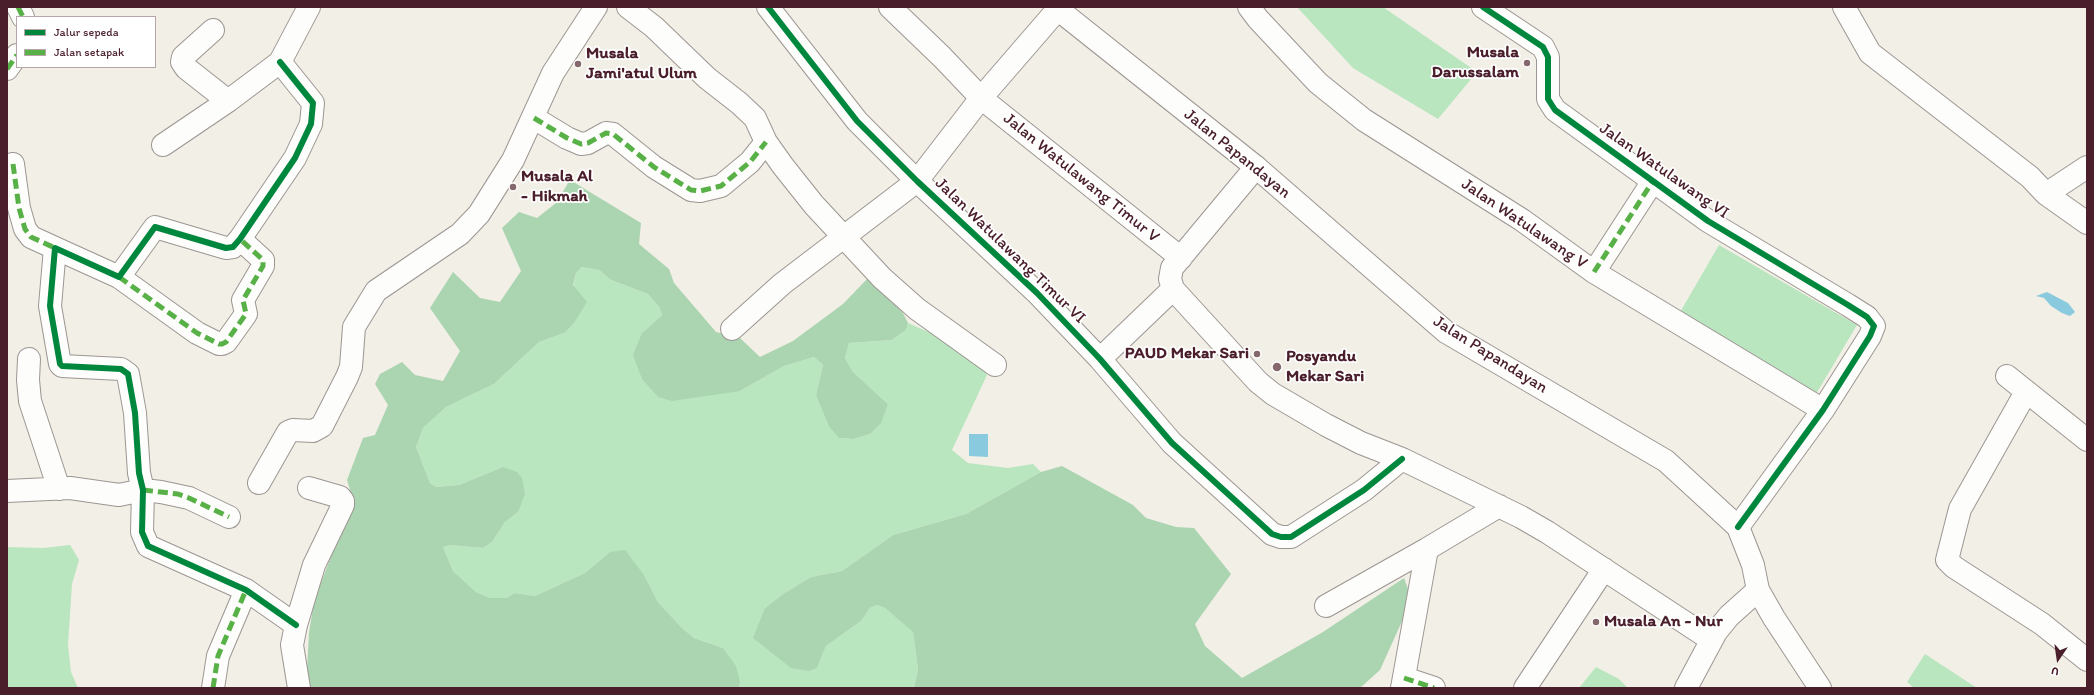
<!DOCTYPE html>
<html>
<head>
<meta charset="utf-8">
<style>
  body { margin:0 }
  #map { position:relative; width:2094px; height:695px; overflow:hidden; background:#f1efe6; font-family:Itim,sans-serif }
  canvas { display:block }
  .frame { position:absolute; inset:0; border:8px solid #4a1f2b; pointer-events:none }
  .legend { position:absolute; left:16px; top:16px; width:140px; height:52px; box-sizing:border-box; background:#fff; border:1px solid #b7a5aa; margin:0; padding:5px 7px; list-style:none; font-size:12px; color:#4a1f2b }
  .legend li { display:flex; align-items:center; gap:8px; height:20px }
  .legend b { width:20px; border:1px solid #b7a5aa }
  .north { position:absolute; left:2038px; top:639px; width:40px; height:40px; -webkit-text-stroke:3px #fff; paint-order:stroke; rotate:193deg; font-size:11px; font-weight:700; line-height:16px; text-align:center; color:#4a1f2b }
  .north::after { content:''; display:block; margin:auto; width:14px; height:18px; background:#4a1f2b; clip-path:polygon(50% 0,100% 100%,50% 72%,0 100%) }
</style>
</head>
<body>
<div id="map">
<canvas width="2094" height="695"></canvas>
<div class="frame"></div>
<ul class="legend">
<li><b style="height:5px;background:#00873e"></b>Jalur sepeda</li>
<li><b style="height:5px;background:#57b146"></b>Jalan setapak</li>
</ul>
<div class="north">U</div>
</div>
<script>
const g = document.querySelector('canvas').getContext('2d');
g.lineJoin = 'round';
function fillPath(path, color) { g.fillStyle = color; g.fill(path, 'evenodd'); }
const toPath = rows => new Path2D(rows.map(r => 'M' + r).join(''));
function strokePath(path, color, width, dash) { g.strokeStyle = color; g.lineWidth = width; g.lineCap = dash ? 'butt' : 'round'; g.setLineDash(dash || []); g.stroke(path); }
function write(font, color, halo, rows, align = 'center') {
  g.font = font + ' Itim,sans-serif'; g.lineWidth = 3.5; g.setLineDash([]); g.textBaseline = 'middle'; g.strokeStyle = halo; g.fillStyle = color; for (const [text, x, y, turn = 0] of rows) {
    g.save(); g.translate(x, y); g.rotate((+turn || 0) * Math.PI / 180); g.textAlign = isNaN(turn) ? turn : align; if (halo) g.strokeText(text, 0, 0); g.fillText(text, 0, 0); g.restore();
  }
}
fillPath(toPath([
  [1297,7,1383,7,1477,72,1438,119,1353,68],
  [1719,245,1857,325,1816,394,1679,314],
  [582,267,599,270,611,280,648,294,659,307,662,315,642,333,740,391,784,366,814,357,823,365,816,395,839,438,854,439,870,434,888,404,853,372,845,358,849,343,892,340,906,330,908,323,947,340,982,368,987,375,952,450,968,463,1008,468,1033,464,1041,472,966,514,893,535,842,571,811,577,783,594,765,608,817,668,826,646,861,621,870,608,877,605,885,608,913,631,918,669,914,688,739,688,740,682,723,648,694,638,682,628,658,602,644,575,610,552,585,573,535,596,514,593,507,598,490,598,476,592,453,571,443,547,450,545,483,548,492,542,505,522,518,512,503,467,459,485,436,487,430,483,416,447,423,428,446,407,494,384,539,342,564,333,576,273],
  [70,545,79,560,72,584,68,645,71,672,78,688,7,688,7,547,43,548],
  [1925,654,1977,688,1914,688,1907,682],
  [1596,667,1619,679,1628,688,1579,688]
]), '#b9e6bf');
fillPath(toPath([
  [570,180,641,223,639,244,669,269,674,283,716,332,740,338,760,357,793,341,843,304,869,277,903,313,908,323,906,330,892,340,849,343,845,358,853,372,888,404,881,423,870,434,854,439,839,438,829,426,816,395,823,365,814,357,784,366,740,391,672,401,658,397,642,379,633,355,642,333,662,315,659,307,648,294,611,280,599,270,582,267,576,273,573,285,587,302,574,323,564,333,539,342,494,384,446,407,423,428,416,447,430,483,436,487,459,485,503,467,517,472,522,478,525,494,518,512,505,522,492,542,483,548,450,545,443,547,453,571,476,592,490,598,507,598,514,593,535,596,585,573,610,552,625,550,644,575,658,602,682,628,694,638,723,648,736,666,740,682,739,688,306,688,309,633,314,601,353,499,347,480,363,438,375,435,388,405,375,384,380,374,402,362,415,375,443,381,460,351,430,308,453,272,480,298,500,302,521,271,502,228,519,212,537,218,556,203],
  [1062,466,1133,505,1146,518,1176,527,1194,528,1231,574,1195,624,1205,646,1242,678,1323,632,1404,578,1408,589,1403,619,1380,670,1360,688,914,688,918,669,913,632,885,608,877,605,870,608,861,621,826,646,817,668,809,671,791,668,753,638,765,608,783,594,811,577,842,571,893,535,966,514,1041,472]
]), '#abd4b1');
fillPath(toPath([
  [2047,292,2068,303,2075,312,2070,316,2062,313,2051,306,2044,298,2036,296],
  [969,434,988,434,988,457,969,456]
]), '#8acadf');
const minor = toPath([
  [18,7,23,17],
  [628,7,654,27,707,78,739,103,755,118,766,142,783,166,814,205,882,278,917,309,995,365],
  [768,7,857,121,917,181,1037,293,1100,359,1172,443,1272,534,1281,537,1291,537,1364,490,1402,459],
  [890,7,942,57,981,98,1181,258],
  [1249,7,1258,19,1318,83,1364,120,1522,220,1594,272,1823,410],
  [1483,7,1543,47,1548,57,1548,99,1555,110,1708,221,1848,305,1867,317,1874,326,1870,336,1823,410,1738,527],
  [1844,7,1870,53,2030,177,2046,194,2087,223],
  [213,30,183,57,182,62,186,68,228,101],
  [280,62,313,103,311,124,295,158,240,239,233,247,226,248,155,227,119,277,55,248,50,306,60,364,62,366,121,369,128,374,135,413,139,473,143,490,142,532,148,546,246,590,296,625],
  [7,69,17,55],
  [534,118,567,138,581,144,588,143,606,133,613,134,654,167,691,190,700,191,721,186,750,162,766,142],
  [163,145,228,101,280,62,309,7],
  [13,164,19,208,25,229,31,237,55,248],
  [2046,194,2087,167],
  [1594,272,1653,181],
  [119,277,197,333,219,344,222,344,226,342,246,314,243,300,263,266,263,260,240,239],
  [1173,289,1258,382,1273,394,1326,425,1361,443,1402,459,1521,517,1547,532,1710,639],
  [732,329,782,284,917,181,981,98,1058,9],
  [29,359,28,380,30,401,59,489],
  [1100,359,1173,289,1170,279,1172,268,1256,167],
  [2007,376,2087,440],
  [2026,392,1960,509,1947,560,1954,567,2042,624,2087,660],
  [259,483,288,432,293,430,313,431,322,426,347,377,351,367,354,327,376,291,460,234,479,214,513,160,553,73,596,7],
  [7,491,70,488,119,495,143,490,161,492,189,498,229,517],
  [1326,606,1427,549],
  [1404,678,1434,688],
  [213,688,218,656,246,590],
  [299,688,292,645,296,625,314,565,343,505,343,501,340,497,309,488],
  [1402,688,1427,549,1499,506],
  [1525,688,1604,569],
  [1686,688,1716,632,1729,616,1758,590]
]);
const major = toPath([
  [1055,7,1256,167,1446,332,1666,461,1738,527,1753,565,1758,590,1774,618,1820,688]
]);
strokePath(minor, '#9d9592', 24);
strokePath(major, '#9d9592', 24);
strokePath(minor, '#fdfdfb', 22);
strokePath(major, '#fdfdfb', 22);
strokePath(toPath([
  [18,7,23,17],
  [7,69,17,55],
  [534,118,567,138,581,144,588,143,606,133,613,134,654,167,691,190,700,191,721,186,750,162,766,142],
  [13,164,19,208,25,229,31,237,55,248],
  [1594,272,1653,181],
  [119,277,197,333,219,344,222,344,226,342,246,314,243,300,263,266,263,260,240,239],
  [143,490,178,494,189,498,229,517],
  [1404,678,1434,688],
  [213,688,218,656,246,590]
]), '#57b146', 5, [10, 5]);
strokePath(toPath([
  [768,7,857,121,917,181,1037,293,1100,359,1172,443,1272,534,1281,537,1291,537,1364,490,1402,459],
  [1483,7,1543,47,1548,57,1548,99,1555,110,1708,221,1848,305,1867,317,1874,326,1870,336,1823,410,1738,527],
  [280,62,313,103,311,124,295,158,240,239,233,247,226,248,155,227,119,277,55,248,50,306,60,364,62,366,121,369,128,374,135,413,139,473,143,490,142,532,148,546,246,590,296,625]
]), '#00873e', 6);
for (const [x, y, r, color] of [
  [1527,63,4,"#84686c"],
  [578,64,4,"#84686c"],
  [513,187,4,"#84686c"],
  [1257,354,4,"#84686c"],
  [1277,367,5,"#84686c"],
  [1596,622,4,"#84686c"]
]) { const dot = new Path2D(); dot.arc(x, y, r, 0, 2 * Math.PI); g.fillStyle = color; g.fill(dot); strokePath(dot, '#fff', 1.5); }
write('bold 17px', '#4a1f2b', '#fff', [
  ["Musala",1519,53,"right"],
  ["Darussalam",1519,73,"right"],
  ["Musala",586,54],
  ["Jami'atul Ulum",586,74],
  ["Musala Al",521,177],
  ["- Hikmah",521,197],
  ["PAUD Mekar Sari",1249,354,"right"],
  ["Posyandu",1286,357],
  ["Mekar Sari",1286,377],
  ["Musala An - Nur",1604,622]
], 'left');
write('17px', '#4a1f2b', '#fff', [
  ["Jalan Papandayan",1237,154,39],
  ["Jalan Watulawang VI",1664,171,35],
  ["Jalan Watulawang Timur V",1081,178,39],
  ["Jalan Watulawang V",1524,224,34],
  ["Jalan Watulawang Timur VI",1010,251,44],
  ["Jalan Papandayan",1490,355,32]
]);
</script>
</body>
</html>
